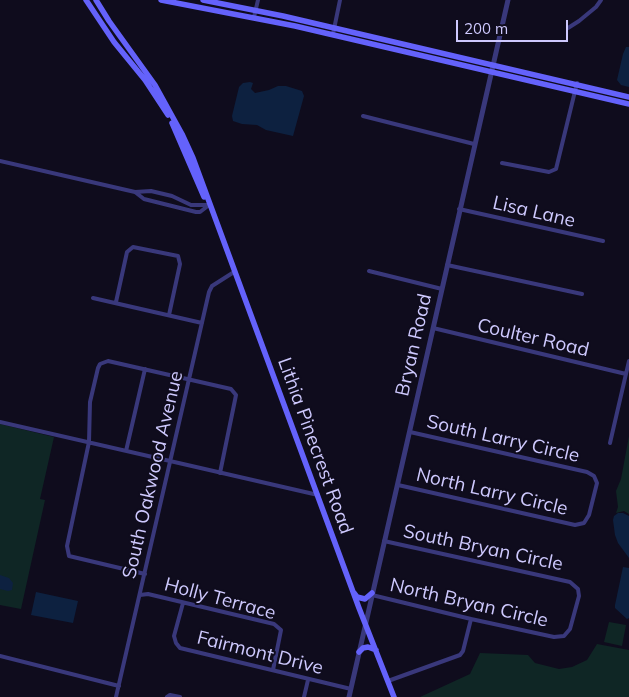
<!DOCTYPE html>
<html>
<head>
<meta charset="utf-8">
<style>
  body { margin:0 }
  #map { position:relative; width:629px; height:697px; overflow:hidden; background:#0f0c1d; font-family:Mulish,sans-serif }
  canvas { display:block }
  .scale { position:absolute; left:456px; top:20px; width:112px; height:22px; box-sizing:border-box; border:2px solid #cec9fe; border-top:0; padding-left:6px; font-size:15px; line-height:18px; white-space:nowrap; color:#cec9fe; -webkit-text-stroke:4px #0f0c1d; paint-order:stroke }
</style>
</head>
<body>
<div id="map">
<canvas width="629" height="697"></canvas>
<div class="scale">200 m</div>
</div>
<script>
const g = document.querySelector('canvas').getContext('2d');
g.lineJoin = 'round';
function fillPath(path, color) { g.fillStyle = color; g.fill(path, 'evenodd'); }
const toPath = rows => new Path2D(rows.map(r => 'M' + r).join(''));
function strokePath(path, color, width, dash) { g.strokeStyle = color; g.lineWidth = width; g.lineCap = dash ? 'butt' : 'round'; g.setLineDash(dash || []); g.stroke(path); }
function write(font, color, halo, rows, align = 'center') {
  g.font = font + ' Mulish,sans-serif'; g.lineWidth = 4; g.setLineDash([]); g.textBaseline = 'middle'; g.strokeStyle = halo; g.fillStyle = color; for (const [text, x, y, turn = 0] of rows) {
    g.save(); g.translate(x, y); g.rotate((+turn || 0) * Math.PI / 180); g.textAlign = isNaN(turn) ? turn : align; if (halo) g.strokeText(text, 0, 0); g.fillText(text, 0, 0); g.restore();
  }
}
fillPath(toPath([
  [0,424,54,437,40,499,45,500,21,609,0,605],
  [629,436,629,514,624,511,616,513,618,507,616,491,621,479],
  [609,622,626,625,622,646,604,642],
  [597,644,629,650,629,697,420,697,470,674,480,653,528,655,535,663,559,669,572,667,587,660]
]), '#0f2625');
fillPath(toPath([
  [626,47,629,47,629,87,621,85,617,80,623,54],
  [250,82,253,83,251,89,255,93,269,90,278,86,286,86,302,91,304,96,293,136,266,130,257,125,242,124,233,121,232,116,239,87,243,83],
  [618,513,623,513,629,516,629,558,618,543,615,535,613,520,614,516],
  [623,567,629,568,629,618,627,619,615,608,615,605],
  [0,575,9,578,13,583,12,590,8,591,0,589],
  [36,592,78,601,73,623,31,615]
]), '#0d2140');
strokePath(toPath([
  [254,17,258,0],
  [568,28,579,21,596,7,601,0],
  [333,34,340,0],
  [363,116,474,144],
  [0,161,135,192,151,191,172,196,191,205,209,205],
  [502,163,549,172,556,169,577,83],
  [135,192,144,199,196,212,200,212,209,205],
  [459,209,603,241],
  [447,265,582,294],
  [369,271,442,289],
  [93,298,202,323],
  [116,302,127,252,133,247,178,256,180,264,169,315],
  [433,328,626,374],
  [0,422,318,495],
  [610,443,629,361],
  [126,451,145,369],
  [398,485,575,525,584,523,589,515,597,483,594,476,587,472,410,432],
  [145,574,69,556,67,546,89,442,90,402,98,368,100,364,108,361,231,389,236,395,235,400,220,473],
  [140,595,148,594,274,624,281,630,273,670],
  [372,595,471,619,554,637,564,636,570,629,579,596,578,589,570,582,384,541],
  [183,603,174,636,176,643,180,648,351,689],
  [0,656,119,686],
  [388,681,460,655,463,651,471,619],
  [116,697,209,292,212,286,234,272],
  [167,697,170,695,180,697],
  [304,697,308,680]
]), '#39387b', 4);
strokePath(toPath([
  [349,697,508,0]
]), '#39387b', 5);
strokePath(toPath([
  [86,0,114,42,145,80,168,115],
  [96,0,109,21,155,85,182,134,193,158,359,608,394,697],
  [161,0,295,26,629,104],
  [203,0,283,16,629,97],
  [172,123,204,197],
  [354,593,357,597,365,599,372,593],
  [359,652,363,648,368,647,376,650]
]), '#6462fb', 5.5);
write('19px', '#cec9fe', '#0f0c1d', [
  ["Lisa Lane",534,212,13],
  ["Coulter Road",533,338,13],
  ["Bryan Road",414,345,-77],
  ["South Larry Circle",503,439,13],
  ["Lithia Pinecrest Road",315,446,70],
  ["South Oakwood Avenue",153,475,-77],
  ["North Larry Circle",492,492,13],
  ["South Bryan Circle",483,548,12],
  ["Holly Terrace",220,599,15],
  ["North Bryan Circle",469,603,13],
  ["Fairmont Drive",260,653,14]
]);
</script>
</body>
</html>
